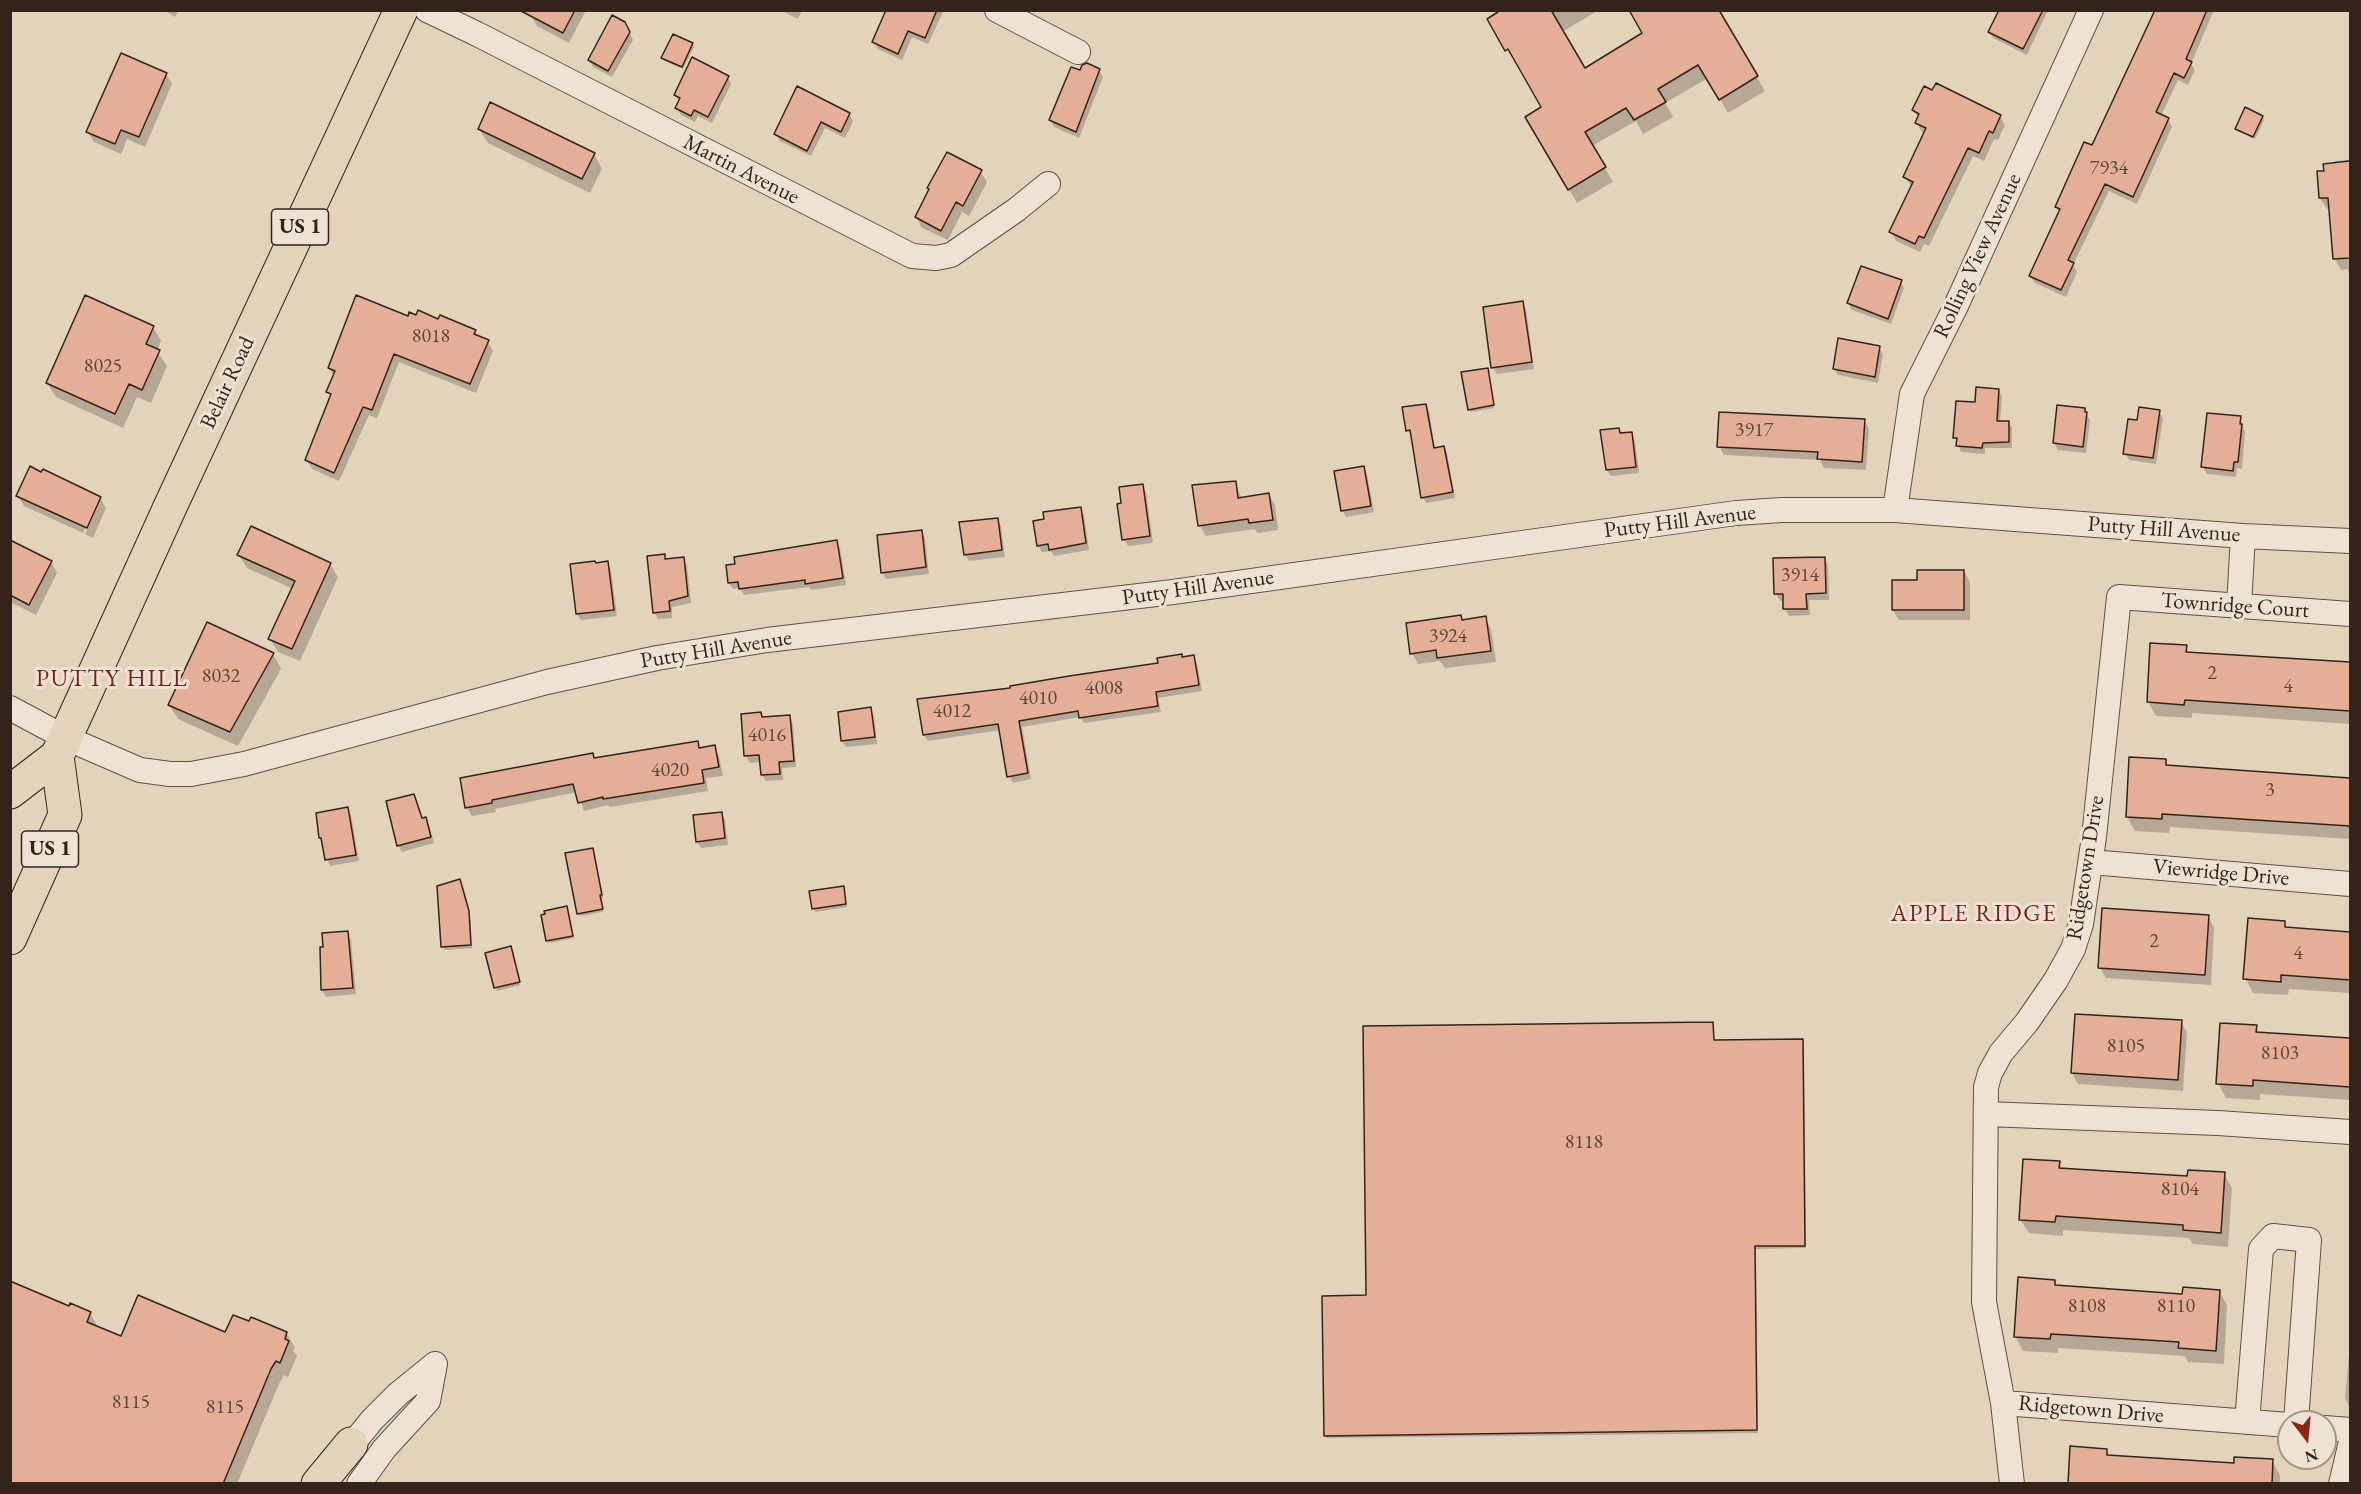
<!DOCTYPE html>
<html>
<head>
<meta charset="utf-8">
<style>
  body { margin:0 }
  #map { position:relative; width:2361px; height:1494px; overflow:hidden; background:#e3d3bb; font-family:"EB Garamond",serif }
  canvas { display:block }
  .frame { position:absolute; inset:0; border:12px solid #32241b; pointer-events:none }
  .north { position:absolute; left:2277px; top:1410px; width:60px; height:60px; box-sizing:border-box; background:#ede2d3; border:2px solid #a29689; border-radius:50%; rotate:164deg; font-size:16px; font-weight:700; line-height:24px; text-align:center; color:#32241b }
  .north::after { content:''; display:block; margin:auto; width:21px; height:27px; background:#8f2418; clip-path:polygon(50% 0,100% 100%,50% 72%,0 100%) }
</style>
</head>
<body>
<div id="map">
<canvas width="2361" height="1494"></canvas>
<div class="frame"></div>
<div class="north">N</div>
</div>
<script>
const g = document.querySelector('canvas').getContext('2d');
g.lineJoin = 'round';
function fillPath(path, color) { g.fillStyle = color; g.fill(path, 'evenodd'); }
const toPath = rows => new Path2D(rows.map(r => 'M' + r).join(''));
function strokePath(path, color, width, dash) { g.strokeStyle = color; g.lineWidth = width; g.lineCap = dash ? 'butt' : 'round'; g.setLineDash(dash || []); g.stroke(path); }
function write(font, color, halo, rows, align = 'center') {
  g.font = font + ' "EB Garamond",serif'; g.lineWidth = 6; g.setLineDash([]); g.textBaseline = 'middle'; g.strokeStyle = halo; g.fillStyle = color; for (const [text, x, y, turn = 0] of rows) {
    g.save(); g.translate(x, y); g.rotate((+turn || 0) * Math.PI / 180); g.textAlign = isNaN(turn) ? turn : align; if (halo) g.strokeText(text, 0, 0); g.fillText(text, 0, 0); g.restore();
  }
}
fillPath(toPath([
  [164,10,179,10,175,17],
  [534,10,586,10,569,43,537,26,531,16],
  [780,10,802,10,798,19],
  [888,10,942,10,943,12,928,44,912,37,902,60,878,49,874,42],
  [1504,10,1599,10,1562,32,1584,70,1717,10,1765,91,1728,113,1708,78,1665,103,1673,117,1643,134,1636,121,1592,146,1613,182,1577,203,1527,117,1543,108,1489,20],
  [2000,10,2048,10,2027,55,1993,38,1990,32],
  [2214,10,2191,64,2195,70,2188,85,2178,80,2161,116,2168,119,2172,127,2137,204,2109,191,2073,265,2077,272,2066,297,2035,283,2030,276,2060,212,2057,207,2093,147,2156,11],
  [624,23,633,40,612,77,593,67,589,60],
  [692,44,694,47,683,69,665,61,663,58],
  [1099,70,1103,77,1079,138,1054,127,1050,120,1081,72],
  [166,74,172,84,145,147,127,139,121,154,94,142,88,132],
  [728,77,731,84,712,123,698,116,695,122,681,115,677,108,680,102,675,95],
  [1914,110,2000,116,2005,125,1998,140,1994,139,1984,161,1973,156,1929,246,1924,244,1920,252,1896,241,1891,232,1912,187,1905,177,1926,134,1922,132,1917,123,1919,119],
  [849,114,853,121,845,138,825,128,811,156,780,141,776,134],
  [2262,117,2264,120,2255,139,2236,129],
  [479,129,594,154,602,169,590,193,488,143],
  [2350,160,2350,272,2349,272,2347,269,2341,270,2335,259,2330,208,2327,209,2320,198,2318,173,2326,172,2335,164,2334,161],
  [980,171,987,182,969,216,962,212,948,240,922,228,916,217],
  [1901,282,1904,288,1891,324,1852,310,1848,303],
  [1522,303,1526,309,1534,369,1497,374,1493,367],
  [408,318,439,321,475,331,478,338,488,342,493,351,476,393,399,362,377,418,369,415,339,481,312,469,307,460,331,398,328,392,334,376,329,368],
  [153,327,161,341,157,351,167,366,151,403,137,397,123,428,56,397,47,383],
  [1879,347,1883,354,1878,383,1838,375,1834,369],
  [1488,372,1494,408,1471,412,1469,409],
  [1998,390,2002,396,2000,422,2008,422,2012,428,2012,448,1985,448,1985,454,1961,452,1955,438,1976,404],
  [1425,405,1429,411,1435,449,1444,447,1447,453,1455,498,1426,503,1423,497,1412,436,1407,430],
  [2084,410,2090,420,2086,453,2058,450,2054,443],
  [2159,412,2163,418,2156,464,2129,460,2125,453,2138,422],
  [2240,418,2245,432,2242,469,2237,468,2236,477,2207,474,2203,467],
  [1864,421,1869,429,1866,470,1824,468,1820,460,1724,455,1719,446],
  [1619,429,1622,435,1631,434,1635,441,1639,473,1611,476,1607,470],
  [1363,467,1367,474,1374,512,1346,517,1342,510],
  [1235,483,1242,499,1269,495,1275,505,1278,530,1257,533,1255,529,1206,536,1200,526,1194,487],
  [1142,486,1146,492,1153,543,1128,546,1124,539],
  [18,496,100,498,106,508,93,538,85,534,100,502,97,502,83,533,24,506],
  [1080,509,1084,515,1089,550,1054,556,1051,551,1042,552,1038,546,1046,520],
  [997,519,1001,526,1005,557,969,561,965,554],
  [921,532,925,538,929,574,886,579,882,572],
  [10,541,51,562,57,573,36,615,10,602],
  [836,542,840,548,846,585,811,590,809,587,744,595,740,588,733,589,729,583],
  [239,555,330,564,338,577,300,661,278,652,270,639,293,589,247,568],
  [664,556,666,561,683,559,687,565,691,603,672,607,672,618,658,619,654,612],
  [1824,558,1828,565,1829,600,1809,600,1810,615,1789,616,1785,609,1785,601,1780,601,1776,594],
  [608,563,611,570,617,616,581,620,577,614],
  [1964,571,1970,582,1970,620,1899,620,1893,610,1918,581],
  [1460,617,1463,621,1485,618,1491,629,1496,662,1445,668,1440,661,1418,664,1412,653],
  [2186,647,2190,654,2350,664,2350,724,2192,713,2192,718,2156,716,2148,702],
  [273,654,281,669,238,746,178,719,169,705],
  [1193,657,1197,663,1202,691,1158,698,1161,712,1084,723,1080,717,1022,727,1031,779,1013,783,1009,776,1001,730,928,741,924,735,1012,689],
  [870,709,874,716,877,744,846,747,842,741],
  [760,714,763,719,789,717,793,724,796,767,782,768,783,780,766,781,762,775,761,762,750,763,746,756],
  [697,742,701,749,714,747,719,756,723,776,706,778,708,791,610,807,608,805,584,811,577,792,495,809,496,812,472,816,467,808,462,779],
  [2165,761,2169,767,2350,780,2350,839,2170,827,2169,833,2135,831,2127,817],
  [413,796,423,819,425,818,429,825,434,843,402,852,398,845],
  [347,809,351,815,359,861,330,866,320,838],
  [721,813,725,820,728,845,701,848,697,842],
  [592,849,603,898,601,898,603,912,580,916,578,913],
  [461,884,470,915,472,948,445,950,443,947],
  [844,890,847,907,815,912,811,893],
  [567,908,574,938,549,943,548,940],
  [2208,917,2214,927,2211,985,2106,978,2100,968],
  [2284,923,2287,929,2350,934,2350,993,2289,989,2288,995,2253,993,2245,978],
  [347,933,351,940,356,994,326,997,322,990,321,967],
  [512,951,520,985,497,991,487,954],
  [2181,1022,2187,1032,2183,1091,2078,1084,2072,1073],
  [1712,1023,1714,1041,1802,1040,1804,1043,1806,1248,1756,1249,1758,1433,1327,1438,1325,1436,1367,1296],
  [2256,1027,2260,1034,2350,1040,2350,1100,2260,1094,2260,1100,2226,1098,2218,1083],
  [2059,1162,2063,1170,2189,1178,2224,1174,2232,1188,2228,1247,2193,1244,2189,1238,2063,1230,2063,1236,2029,1233,2020,1219],
  [2054,1281,2057,1287,2184,1295,2219,1291,2227,1305,2224,1364,2188,1362,2185,1356,2058,1348,2058,1353,2023,1351,2015,1336],
  [70,1308,90,1313,99,1329,122,1338,286,1333,295,1347,293,1351,297,1356,288,1377,284,1375,279,1384,237,1484,10,1484],
  [2350,1344,2350,1408,2345,1398],
  [2106,1450,2110,1457,2236,1465,2272,1461,2280,1475,2280,1484,2070,1484]
]), '#0003');
const building = toPath([
  [519,10,575,10,563,33,519,10],
  [886,10,937,10,925,38,908,31,898,54,872,42,886,10],
  [1501,10,1551,10,1585,68,1642,33,1629,10,1719,10,1758,76,1719,100,1698,65,1658,89,1666,102,1634,120,1626,108,1585,132,1606,167,1568,190,1525,117,1541,107,1508,49,1505,51,1487,19,1501,10],
  [1999,10,2043,10,2023,49,1988,32,1999,10],
  [2155,10,2207,10,2186,59,2192,62,2184,78,2174,73,2156,112,2169,118,2133,197,2105,184,2068,260,2074,263,2061,290,2029,276,2060,209,2055,207,2084,142,2092,145,2155,10],
  [612,15,625,22,630,32,608,71,588,60,612,15],
  [673,34,693,43,682,67,661,58,673,34],
  [121,53,167,73,139,137,121,130,115,144,86,132,121,53],
  [692,57,729,76,708,117,694,110,691,116,675,108,680,98,674,95,692,57],
  [1087,63,1100,69,1076,132,1049,120,1071,67,1080,70,1082,65,1087,63],
  [1936,83,2001,115,1993,133,1989,131,1979,153,1968,148,1924,238,1919,236,1915,244,1889,232,1913,182,1903,177,1926,128,1915,123,1919,114,1912,110,1924,86,1932,90,1936,83],
  [797,86,850,113,841,132,821,122,807,151,774,134,797,86],
  [490,102,595,153,582,179,478,129,490,102],
  [2245,107,2263,116,2253,137,2235,129,2245,107],
  [947,152,982,170,963,206,956,202,941,231,915,217,929,189,927,188,947,152],
  [2349,161,2350,161,2350,258,2333,259,2328,198,2319,198,2317,171,2324,171,2323,164,2349,161],
  [1861,266,1902,280,1888,319,1847,303,1861,266],
  [85,295,154,326,146,344,160,350,142,390,129,384,115,414,46,383,85,295],
  [356,295,408,316,409,312,416,315,418,310,438,319,440,315,476,330,474,334,489,340,470,384,394,354,372,410,363,407,334,473,305,460,331,394,326,392,335,371,328,368,356,295],
  [1523,301,1532,362,1491,368,1483,307,1523,301],
  [1838,338,1880,346,1875,377,1833,369,1838,338],
  [1488,368,1494,405,1468,410,1461,372,1488,368],
  [1976,387,1999,389,1997,421,2009,421,2009,442,1983,443,1982,448,1956,446,1957,438,1953,438,1956,401,1975,402,1976,387],
  [1426,404,1434,448,1444,446,1453,492,1421,498,1410,430,1406,431,1402,407,1426,404],
  [2057,405,2085,408,2085,412,2087,412,2083,447,2053,443,2057,405],
  [2139,407,2160,410,2153,458,2123,454,2128,419,2137,420,2139,407],
  [1719,412,1865,419,1862,462,1817,459,1818,452,1717,447,1719,412],
  [2207,413,2241,416,2240,424,2242,424,2238,462,2234,462,2233,471,2201,467,2207,413],
  [1619,428,1620,433,1632,432,1636,467,1606,470,1600,430,1619,428],
  [30,466,41,472,43,469,101,497,87,528,16,496,30,466],
  [1364,466,1371,506,1341,511,1334,471,1364,466],
  [1236,481,1238,498,1269,493,1273,520,1249,523,1248,519,1198,526,1192,485,1236,481],
  [1143,484,1150,536,1122,540,1117,504,1121,503,1119,487,1143,484],
  [1081,507,1086,543,1049,550,1048,544,1037,546,1033,521,1044,519,1043,512,1081,507],
  [998,518,1002,550,964,555,959,522,998,518],
  [251,526,331,563,292,649,268,639,295,581,237,555,251,526],
  [922,530,926,567,881,573,877,535,922,530],
  [10,540,52,561,29,605,10,595,10,540],
  [837,540,843,578,805,584,805,580,739,589,738,582,728,583,726,565,735,564,734,557,837,540],
  [665,554,665,559,684,557,688,596,669,601,670,611,653,613,647,556,665,554],
  [1825,557,1826,593,1806,594,1807,609,1783,609,1783,594,1774,594,1773,558,1825,557],
  [595,561,596,563,608,561,614,610,576,614,570,564,595,561],
  [1917,570,1964,570,1964,610,1892,610,1892,580,1917,580,1917,570],
  [1461,615,1462,620,1486,616,1491,651,1437,658,1436,650,1410,654,1406,623,1461,615],
  [207,622,274,653,230,732,168,705,207,622],
  [2150,643,2187,645,2186,652,2350,662,2350,711,2185,700,2184,705,2147,702,2150,643],
  [1182,654,1182,657,1194,655,1199,685,1156,692,1158,706,1079,718,1078,711,1019,721,1028,773,1007,777,998,724,923,735,917,699,1010,688,1010,686,1069,676,1158,663,1157,658,1182,654],
  [871,707,875,737,841,741,838,712,871,707],
  [761,712,762,717,790,715,794,761,779,762,780,774,761,775,759,755,744,756,741,714,761,712],
  [698,741,699,748,715,745,719,767,702,770,704,783,603,799,603,797,578,803,573,784,492,800,492,803,465,808,460,778,593,753,594,758,698,741],
  [2129,757,2166,759,2166,765,2350,778,2350,826,2162,814,2162,819,2126,817,2129,757],
  [414,794,422,818,426,817,431,837,397,846,386,801,414,794],
  [348,807,356,855,325,860,321,838,319,838,316,813,348,807],
  [722,812,725,838,696,842,693,815,722,812],
  [593,848,602,895,600,895,603,909,577,914,565,853,593,848],
  [460,879,469,911,471,945,441,947,437,886,460,879],
  [844,886,846,904,812,909,809,891,844,886],
  [567,906,573,936,546,941,541,915,545,914,544,911,567,906],
  [2102,908,2209,915,2205,975,2098,968,2102,908],
  [2248,918,2285,921,2285,927,2350,932,2350,980,2281,975,2281,982,2243,979,2248,918],
  [348,931,353,988,321,990,320,947,323,947,322,933,348,931],
  [511,946,520,982,494,988,485,953,511,946],
  [2075,1014,2182,1020,2178,1080,2071,1073,2075,1014],
  [1713,1022,1714,1040,1803,1039,1805,1246,1755,1246,1757,1430,1324,1436,1322,1296,1366,1295,1363,1026,1713,1022],
  [2220,1023,2257,1025,2256,1032,2350,1038,2350,1087,2253,1080,2253,1086,2216,1084,2220,1023],
  [2023,1159,2060,1161,2059,1168,2187,1176,2188,1170,2225,1172,2221,1233,2183,1230,2183,1225,2056,1216,2055,1222,2019,1220,2023,1159],
  [2018,1277,2055,1280,2055,1285,2182,1294,2183,1287,2220,1290,2216,1351,2178,1348,2179,1342,2051,1334,2050,1339,2014,1337,2018,1277],
  [10,1281,69,1306,70,1303,91,1312,87,1322,121,1336,138,1295,225,1332,233,1315,249,1321,251,1317,287,1332,285,1339,289,1341,280,1363,276,1361,271,1369,223,1484,10,1484,10,1281],
  [2070,1446,2107,1449,2107,1455,2234,1463,2234,1457,2273,1459,2272,1484,2068,1484,2070,1446]
]);
fillPath(building, '#e4af96');
strokePath(building, '#32241b', 1.5);
const minor = toPath([
  [427,10,477,34,912,256,936,258,951,255,1016,210,1048,184],
  [997,10,1078,52],
  [1895,510,1912,394,1955,308,2091,10],
  [2239,606,2243,536],
  [10,708,66,738,140,770,170,774,191,774,244,764,547,682,657,658,767,640,1173,592,1736,513,1782,510,1895,510,2243,536,2350,541],
  [2091,862,2350,884],
  [1986,1114,2218,1123,2350,1132],
  [2003,1403,2012,1484],
  [2247,1422,2261,1249,2273,1236,2309,1240,2296,1422],
  [2289,1425,2003,1403,1984,1302,1986,1087,1990,1073,2001,1053,2027,1022,2056,980,2073,949,2081,924,2094,837,2119,597,2350,614],
  [2325,1428,2350,1430],
  [342,1457,372,1420,398,1394,435,1364],
  [359,1484,384,1449,428,1401,435,1364],
  [2341,1484,2350,1446]
]);
const highway = toPath([
  [10,792,57,756,170,507,401,10],
  [10,938,65,815,57,756],
  [318,1484,351,1444]
]);
strokePath(minor, '#5e5043', 26);
strokePath(highway, '#32241b', 35);
strokePath(minor, '#ede2d3', 24);
strokePath(highway, '#e3d3bb', 33);
write('20px', '#5e473a', null, [
  ["7934",2109,169],
  ["8018",431,337],
  ["8025",103,367],
  ["3917",1754,431],
  ["3914",1800,576],
  ["3924",1448,637],
  ["2",2212,674],
  ["8032",221,677],
  ["4",2288,687],
  ["4008",1104,689],
  ["4010",1038,699],
  ["4012",952,712],
  ["4016",767,736],
  ["4020",670,771],
  ["3",2270,791],
  ["2",2154,942],
  ["4",2298,954],
  ["8105",2126,1047],
  ["8103",2280,1054],
  ["8118",1584,1143],
  ["8104",2180,1190],
  ["8108",2087,1307],
  ["8110",2176,1307],
  ["8115",131,1403],
  ["8115",225,1408]
]);
for (const [x, y, w] of [
  [300,227,57],
  [50,849,57]
]) { const box = new Path2D(); box.roundRect(x - w / 2, y - 18, w, 36, 4.5); g.fillStyle = '#ede2d3'; g.fill(box); strokePath(box, '#32241b', 1.5); }
write('bold 21px', '#32241b', null, [
  ["US 1",300,227],
  ["US 1",50,849]
]);
write('22px', '#32241b', '#ede2d3', [
  ["Martin Avenue",741,170,27],
  ["Rolling View Avenue",1978,256,-65],
  ["Belair Road",228,383,-65],
  ["Putty Hill Avenue",1680,522,-7],
  ["Putty Hill Avenue",2164,530,4],
  ["Putty Hill Avenue",1198,588,-8],
  ["Townridge Court",2235,606,4],
  ["Putty Hill Avenue",716,650,-9],
  ["Ridgetown Drive",2086,868,-81],
  ["Viewridge Drive",2221,873,5],
  ["Ridgetown Drive",2091,1410,5]
]);
g.letterSpacing = '1.5px';
write('24px', '#7a1f14', '#ede2d3', [
  ["PUTTY HILL",112,679],
  ["APPLE RIDGE",1974,914]
]);
g.letterSpacing = '0px';
</script>
</body>
</html>
